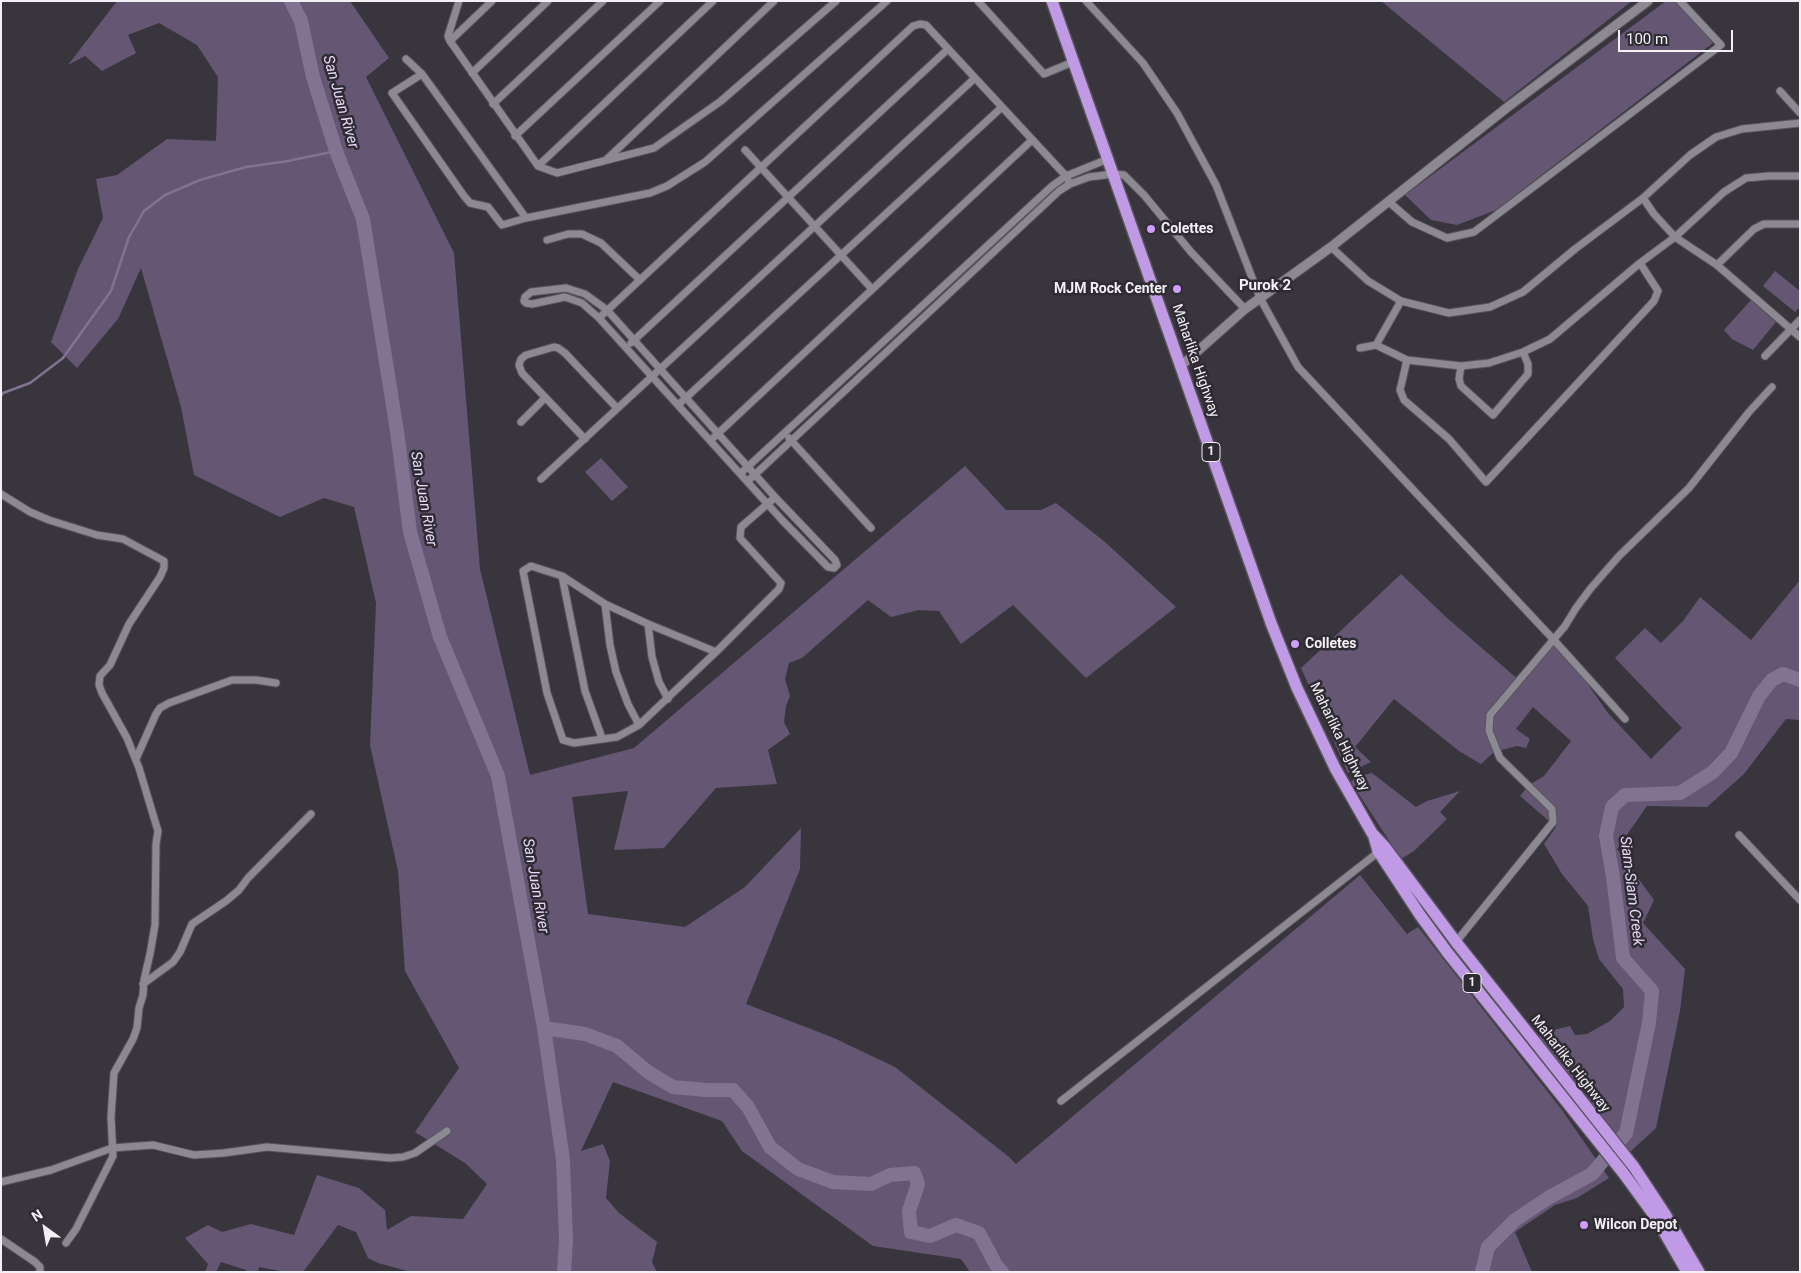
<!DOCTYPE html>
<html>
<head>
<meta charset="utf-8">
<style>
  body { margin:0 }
  #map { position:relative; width:1801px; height:1273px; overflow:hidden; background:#39353d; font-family:Roboto,sans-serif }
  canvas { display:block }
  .frame { position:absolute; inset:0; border:2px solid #f3f0f6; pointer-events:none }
  .north { position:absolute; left:20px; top:1203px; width:50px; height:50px; -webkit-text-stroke:4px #2f2b33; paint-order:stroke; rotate:328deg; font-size:14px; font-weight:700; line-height:20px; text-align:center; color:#f3f0f6 }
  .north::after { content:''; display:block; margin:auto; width:18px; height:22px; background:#f3f0f6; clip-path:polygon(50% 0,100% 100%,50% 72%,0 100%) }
  .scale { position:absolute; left:1618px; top:30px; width:115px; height:22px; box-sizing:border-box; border:2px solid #f3f0f6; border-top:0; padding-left:6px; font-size:15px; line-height:18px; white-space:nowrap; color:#f3f0f6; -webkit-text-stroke:4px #2f2b33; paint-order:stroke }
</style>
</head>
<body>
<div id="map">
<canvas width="1801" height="1273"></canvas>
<div class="frame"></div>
<div class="north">N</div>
<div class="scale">100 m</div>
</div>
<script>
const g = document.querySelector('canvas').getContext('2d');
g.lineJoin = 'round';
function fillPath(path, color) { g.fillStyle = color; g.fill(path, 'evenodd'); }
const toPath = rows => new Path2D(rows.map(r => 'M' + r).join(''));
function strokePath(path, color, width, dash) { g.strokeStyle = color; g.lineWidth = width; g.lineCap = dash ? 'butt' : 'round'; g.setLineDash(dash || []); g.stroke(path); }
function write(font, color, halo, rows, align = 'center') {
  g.font = font + ' Roboto,sans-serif'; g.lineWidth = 5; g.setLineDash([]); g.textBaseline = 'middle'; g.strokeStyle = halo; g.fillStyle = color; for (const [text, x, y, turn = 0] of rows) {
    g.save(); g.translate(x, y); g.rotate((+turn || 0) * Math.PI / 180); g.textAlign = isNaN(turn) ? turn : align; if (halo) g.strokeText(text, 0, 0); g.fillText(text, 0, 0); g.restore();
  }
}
fillPath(toPath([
  [117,1,350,1,389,58,366,77,454,253,480,569,530,775,634,748,965,466,1006,510,1041,510,1056,503,1105,542,1176,607,1086,678,1013,605,961,644,939,611,919,610,891,617,868,600,802,658,789,663,785,679,790,696,786,706,784,722,790,734,768,750,777,784,716,788,664,848,614,850,628,791,572,797,588,914,685,927,745,887,801,828,800,869,746,1004,834,1038,895,1067,1009,1157,1016,1164,1360,875,1407,934,1418,927,1562,1110,1609,1178,1577,1198,1555,1205,1515,1232,1532,1272,970,1272,961,1259,873,1246,742,1151,722,1121,613,1082,581,1151,603,1144,610,1161,606,1198,619,1213,657,1242,652,1262,657,1272,411,1272,378,1263,368,1258,356,1232,338,1225,303,1272,285,1272,259,1267,258,1272,246,1272,246,1270,221,1262,216,1272,205,1272,208,1264,185,1238,208,1225,222,1232,251,1224,294,1235,317,1175,359,1188,385,1210,387,1230,411,1216,463,1219,487,1184,465,1163,415,1132,459,1068,405,971,398,871,370,745,376,603,354,507,324,498,280,517,194,475,181,407,141,268,118,319,77,368,51,342,78,269,103,218,96,179,117,175,167,139,216,141,218,77,197,45,159,23,128,35,136,53,102,71,85,56,68,65],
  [1381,1,1632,1,1504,102],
  [1666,1,1676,1,1713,43,1496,210,1457,225,1431,220,1405,195],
  [1775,271,1800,291,1800,307,1795,312,1763,286],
  [1751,300,1776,322,1753,350,1732,339,1724,330],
  [601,458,628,487,612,501,585,472],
  [1401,574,1446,617,1520,681,1551,644,1564,654,1577,669,1608,713,1651,759,1682,728,1615,658,1645,628,1661,643,1683,621,1700,597,1751,640,1800,580,1800,720,1786,719,1744,774,1707,807,1647,806,1617,849,1654,900,1643,923,1685,969,1680,1011,1656,1128,1629,1153,1590,1103,1585,1092,1575,1083,1538,1037,1553,1030,1570,1026,1575,1035,1587,1034,1610,1021,1624,1007,1623,989,1599,959,1593,939,1588,906,1562,874,1544,844,1556,827,1520,796,1529,785,1544,776,1571,741,1533,707,1516,729,1530,739,1526,748,1517,746,1494,752,1481,764,1459,751,1394,699,1355,747,1371,762,1348,773,1301,668],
  [1372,773,1416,807,1427,801,1460,791,1440,812,1447,819,1414,851,1401,859,1351,782,1356,777]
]), '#655674');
strokePath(toPath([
  [1,396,3,393,30,383,63,358,111,291,129,237,144,211,165,195,200,180,246,167,288,161,336,151]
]), '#837393', 2.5);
strokePath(toPath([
  [291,1,301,21,313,77,336,151,363,219,397,431,410,532,440,637,498,776,544,1028,563,1160,566,1240,564,1272],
  [544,1028,585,1034,617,1046,648,1072,673,1087,706,1090,733,1090,748,1107,770,1147,798,1169,833,1182,871,1184,890,1175,914,1173,918,1184,909,1211,911,1232,930,1236,956,1225,979,1233,996,1265,1002,1272],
  [1482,1272,1488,1247,1515,1220,1548,1198,1592,1174,1626,1133,1649,1023,1652,991,1623,958,1613,877,1606,836,1612,807,1625,795,1680,793,1713,772,1731,753,1759,696,1772,680,1783,674,1800,680]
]), '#837393', 14);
const minor = toPath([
  [459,1,448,36,450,41,538,166,557,173,654,148,721,101,836,1],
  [978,1,1044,74,1073,62],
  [1086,1,1143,63,1177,113,1216,185,1260,298,1298,367,1553,639,1625,719],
  [450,41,492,1],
  [406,59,422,74,526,218],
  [472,73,548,1],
  [422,74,392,93,464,196,470,203,488,207,502,225,526,218,650,193,667,186,705,162,887,1],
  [1780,91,1800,113],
  [493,104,603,1],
  [515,136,660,1],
  [745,150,872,289],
  [606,160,774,1],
  [538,166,713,1],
  [1643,198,1654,214,1675,237,1717,265,1800,337],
  [1389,202,1412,222,1447,238,1474,232,1721,45,1680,1],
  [547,240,568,234,582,234,601,243,640,280],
  [1331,247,1368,281,1401,301,1449,313,1490,307,1523,292,1575,249,1643,198,1690,155,1716,137,1742,129,1800,123],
  [1717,265,1754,229,1764,224,1800,224],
  [566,288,585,294,607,310,775,497,835,560,837,565,834,568,828,567,782,520,599,318,582,303,565,297,532,304,526,303,524,301,525,297,531,292,566,288],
  [599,318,913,26,920,24,926,25,1066,176,1070,184],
  [631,343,948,49],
  [1376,345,1407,360,1461,366,1489,363,1523,352,1550,339,1640,263,1675,237,1724,192,1746,178,1769,176,1800,176],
  [1360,348,1376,345,1401,301],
  [1765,356,1800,320],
  [1407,360,1400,390,1404,400,1449,439,1486,482,1654,301,1658,291,1640,263],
  [1461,366,1459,379,1461,386,1493,415,1528,374,1528,364,1523,352],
  [678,405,1002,107],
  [521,422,545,398],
  [789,438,871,528],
  [585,439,522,373,519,365,521,359,526,355,554,347,558,348,565,353,617,408],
  [711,440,1032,140],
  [741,473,1052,186,1066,176,1108,159],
  [541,479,975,78],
  [748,481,1059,191,1070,184,1089,177,1113,174,1124,175,1144,195,1191,252,1245,309],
  [1,494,30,512,49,520,97,535,123,539,164,561,164,568,160,577,129,624,110,665,100,676,99,685,102,693,127,738,139,768,158,831,156,844,155,925,150,954,144,980,143,995,139,1008,137,1028,133,1039,114,1073,111,1117,113,1156,76,1229,66,1243],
  [562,576,585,691,602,738],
  [605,604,610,645,616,672,628,704,639,725],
  [648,624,652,657,659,682,668,699],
  [716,652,648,624,605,604,562,576,531,566,523,571,547,693,563,740,574,743,617,737,639,725,716,652,779,589,781,583,740,538,741,527,772,500],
  [136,759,156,714,160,708,169,703,232,680,256,680,276,683],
  [1739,835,1800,900],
  [1456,942,1553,822,1552,809,1500,758,1489,731,1490,715,1565,626,1576,608,1591,588,1619,556,1689,488,1749,412,1772,387],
  [143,984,173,962,180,952,192,924,226,901,239,890,248,878,311,814],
  [1061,1101,1381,850],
  [1,1182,51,1170,112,1148,153,1145,194,1155,224,1153,267,1147,390,1158,403,1157,415,1153,447,1131],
  [1,1239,35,1262,40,1267,40,1272]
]);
const tertiary = toPath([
  [1182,365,1245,309,1331,247,1509,106,1648,1]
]);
const trunk = toPath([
  [1052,1,1271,623,1297,688,1335,768,1372,833,1385,847,1456,942,1634,1167,1665,1214,1699,1272],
  [1374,837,1378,851,1420,915,1447,952,1624,1174,1656,1218,1687,1272]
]);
strokePath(minor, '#57545b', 9);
strokePath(tertiary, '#57545b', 11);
strokePath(trunk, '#57545b', 14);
strokePath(minor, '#8d8992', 7);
strokePath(tertiary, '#8d8992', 9);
strokePath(trunk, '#c09ae4', 11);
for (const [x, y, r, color] of [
  [1151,229,5,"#d09dff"],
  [1177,289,5,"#d09dff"],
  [1295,644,5,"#d09dff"],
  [1584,1225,5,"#d09dff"]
]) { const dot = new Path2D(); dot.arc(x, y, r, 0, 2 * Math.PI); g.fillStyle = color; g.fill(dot); strokePath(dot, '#2f2b33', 2); }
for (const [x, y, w] of [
  [1211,452,18],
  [1472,983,18]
]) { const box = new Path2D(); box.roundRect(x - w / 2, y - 9.5, w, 19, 4); g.fillStyle = '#2f2b33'; g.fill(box); strokePath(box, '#f3f0f6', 1); }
write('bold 12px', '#f3f0f6', null, [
  ["1",1211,452],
  ["1",1472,983]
]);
write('bold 14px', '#f3f0f6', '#2f2b33', [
  ["Colettes",1161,229],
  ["MJM Rock Center",1167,289,"right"],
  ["Colletes",1305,644],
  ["Wilcon Depot",1594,1225]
], 'left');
write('14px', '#f3f0f6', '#2f2b33', [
  ["Maharlika Highway",1195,361,71],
  ["Maharlika Highway",1339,737,64],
  ["Maharlika Highway",1570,1064,52]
]);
write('italic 15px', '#e8d7f9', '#2f2b33', [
  ["San Juan River",340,102,74],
  ["San Juan River",423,499,80],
  ["San Juan River",535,886,80],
  ["Siam-Siam Creek",1631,891,83]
]);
write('bold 15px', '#f3f0f6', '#2f2b33', [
  ["Purok 2",1265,286]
]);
</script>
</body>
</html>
